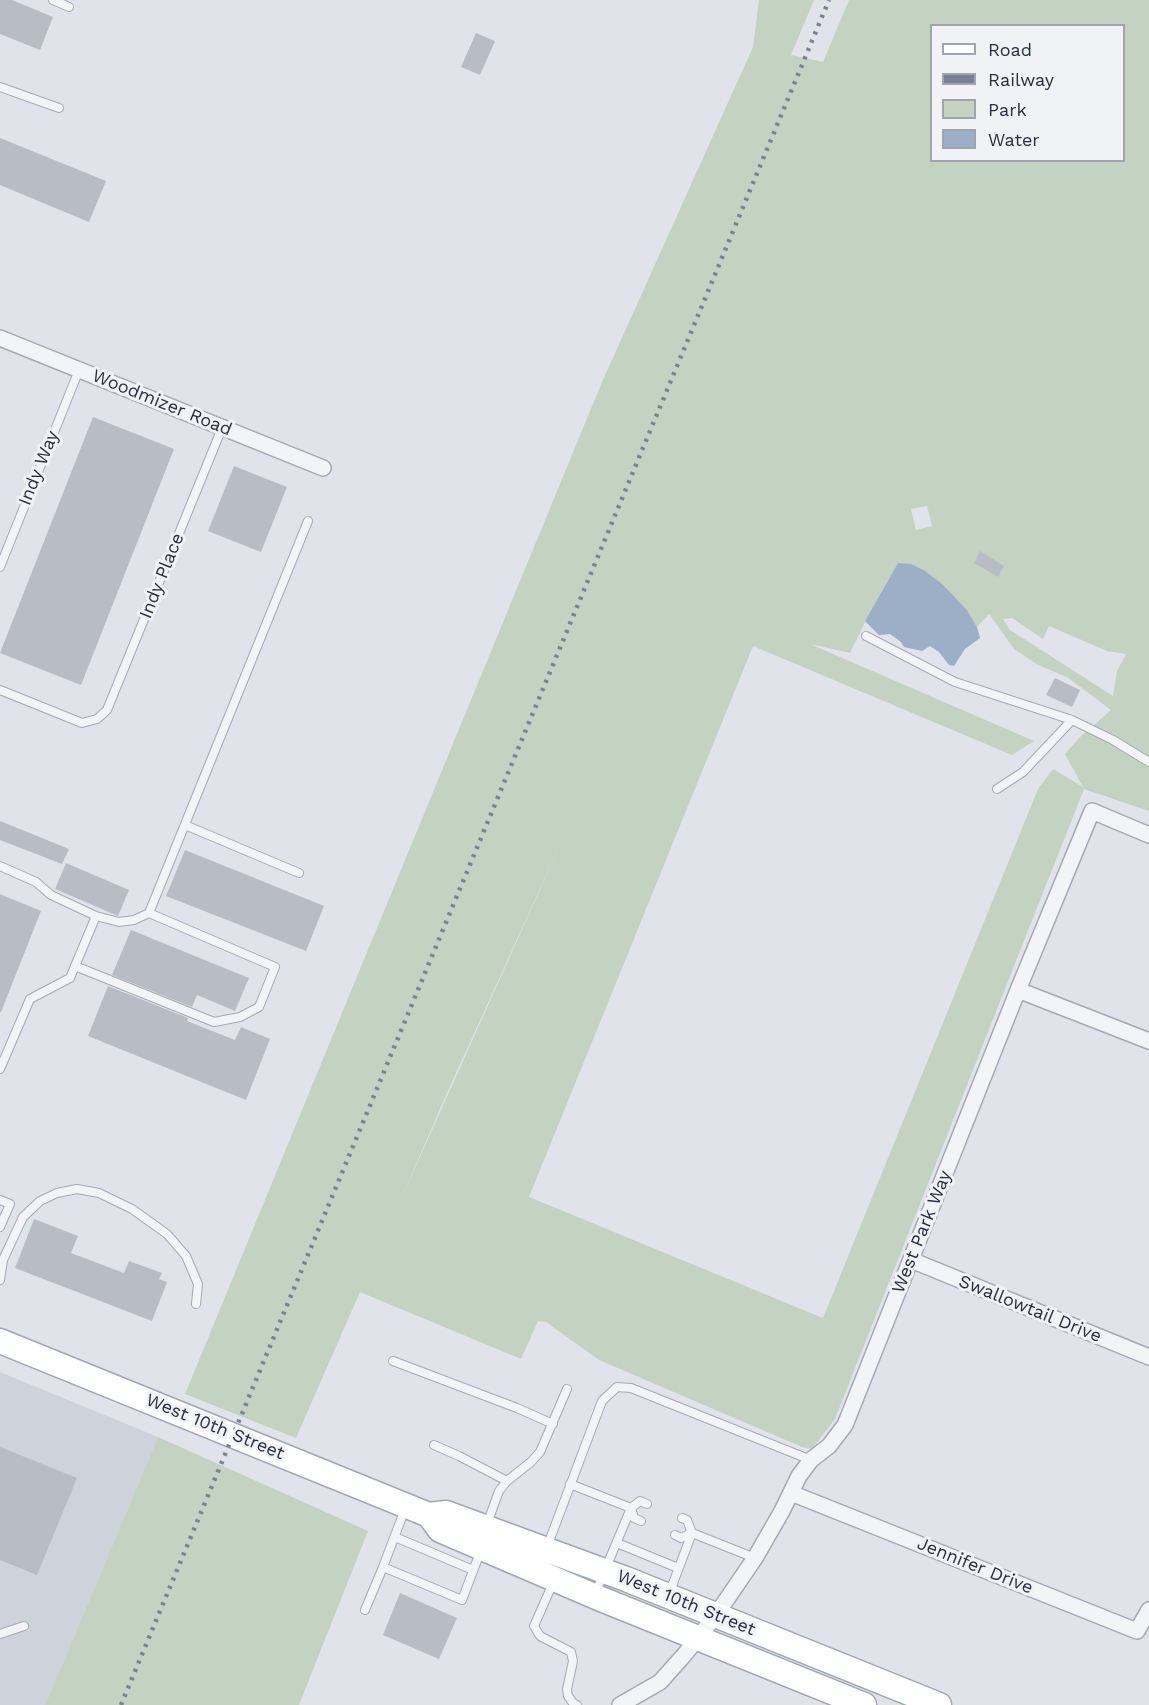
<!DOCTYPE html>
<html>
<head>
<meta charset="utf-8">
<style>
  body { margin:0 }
  #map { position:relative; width:1149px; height:1705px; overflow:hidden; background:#e0e3e9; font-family:"Work Sans",sans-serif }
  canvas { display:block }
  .legend { position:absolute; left:930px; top:24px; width:195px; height:138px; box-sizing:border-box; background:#f0f2f6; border:2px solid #a0a4ad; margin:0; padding:8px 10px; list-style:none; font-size:18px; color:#292f40 }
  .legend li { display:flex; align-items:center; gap:12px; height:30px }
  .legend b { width:30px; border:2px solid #a0a4ad }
</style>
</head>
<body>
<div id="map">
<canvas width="1149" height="1705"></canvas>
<ul class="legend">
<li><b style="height:8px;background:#fff"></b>Road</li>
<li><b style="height:8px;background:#7a8192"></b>Railway</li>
<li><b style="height:16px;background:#c4d2c2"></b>Park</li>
<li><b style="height:16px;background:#9daec7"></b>Water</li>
</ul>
</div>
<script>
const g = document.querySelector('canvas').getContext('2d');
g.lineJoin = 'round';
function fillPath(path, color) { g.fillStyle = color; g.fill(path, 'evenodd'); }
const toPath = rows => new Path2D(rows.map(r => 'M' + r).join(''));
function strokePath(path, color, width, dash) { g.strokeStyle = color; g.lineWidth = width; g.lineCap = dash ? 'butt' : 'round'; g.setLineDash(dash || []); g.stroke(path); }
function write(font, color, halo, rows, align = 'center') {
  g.font = font + ' "Work Sans",sans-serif'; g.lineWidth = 6; g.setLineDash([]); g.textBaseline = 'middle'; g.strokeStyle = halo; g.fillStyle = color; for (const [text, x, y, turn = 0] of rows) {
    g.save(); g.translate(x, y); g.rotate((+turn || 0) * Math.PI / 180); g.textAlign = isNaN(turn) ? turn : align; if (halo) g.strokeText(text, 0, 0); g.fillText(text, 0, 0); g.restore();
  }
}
fillPath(toPath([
  [0,1372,158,1437,45,1705,0,1705]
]), '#ced2db');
fillPath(toPath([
  [759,0,814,0,791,55,823,62,849,0,1149,0,1149,811,1084,789,835,1419,812,1449,802,1447,599,1360,546,1322,538,1321,521,1359,360,1292,296,1438,185,1394,602,382,753,47],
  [932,26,1124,26,1124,160,932,160],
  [927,506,932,526,916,530,911,509],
  [898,563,955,598,967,610,977,627,989,614,1014,649,1038,665,1067,677,1111,710,1080,737,1065,754,1083,787,1053,769,1038,789,823,1318,529,1197,753,646,1012,755,1034,741,810,644,850,653,869,614],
  [1012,618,1043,639,1049,626,1107,651,1126,654,1117,671,1113,696,1010,630,1003,619],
  [569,825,401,1199,447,1093],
  [158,1437,368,1531,299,1705,45,1705]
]), '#c4d2c2');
fillPath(toPath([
  [898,563,911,564,925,571,942,584,967,610,977,627,980,638,965,649,954,666,949,665,939,652,930,646,922,651,904,647,901,642,890,634,879,635,865,621]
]), '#9daec7');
fillPath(toPath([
  [0,0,12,0,53,17,40,50,0,34],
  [476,33,495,41,480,75,461,67],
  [0,138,106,181,89,222,0,185],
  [93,417,174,449,81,685,0,653],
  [234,466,287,487,261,552,208,531],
  [980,551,1004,566,998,577,974,563],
  [1055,678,1080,690,1072,707,1046,695],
  [0,821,69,849,62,864,0,840],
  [185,850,324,906,306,951,166,896],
  [66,863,129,890,118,916,55,889],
  [0,894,41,911,1,1012,0,1012],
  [131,930,249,978,235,1011,197,995,192,1007,112,975],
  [108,986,188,1018,187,1021,235,1040,241,1027,270,1039,246,1100,88,1036],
  [34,1219,78,1236,71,1253,124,1273,129,1261,162,1273,159,1279,167,1282,152,1321,15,1268],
  [0,1447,77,1478,37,1575,0,1560],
  [400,1593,457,1618,439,1659,383,1635]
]), '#b8bcc5');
const service = toPath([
  [53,0,69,7],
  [0,87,59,108],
  [0,567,79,370],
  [866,636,955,682,1072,720,1113,740,1149,762],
  [0,690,82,723,97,719,107,710,222,428],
  [997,789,1023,772,1072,720],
  [185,825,299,873],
  [0,866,36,882,51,895,96,916,70,978,30,999,0,1069],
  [96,916,119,922,134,920,149,913],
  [75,966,214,1022,240,1017,259,1007,275,967,149,913,308,521],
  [0,1200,10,1204,0,1227],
  [0,1280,3,1260,23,1217,40,1201,57,1193,77,1189,99,1193,132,1209,167,1234,186,1256,198,1284,196,1304],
  [393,1361,517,1408,553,1424],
  [434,1445,459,1456,507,1481],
  [570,1484,631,1508],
  [631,1508,634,1518,641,1521],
  [405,1509,383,1567,462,1600,481,1550],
  [487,1524,499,1491,507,1481,531,1462,540,1452,567,1389],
  [675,1535,681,1538,692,1533,687,1520,682,1518],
  [395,1537,473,1570],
  [617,1543,678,1568],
  [547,1547,602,1401,617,1387,631,1388,811,1460],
  [553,1583,534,1626,540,1636,571,1652,573,1661,567,1689,568,1696,573,1703,577,1705],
  [595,1594,631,1508,640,1501,647,1504],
  [669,1594,692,1533,755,1558],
  [365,1610,383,1567],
  [0,1634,24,1626]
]);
const minor = toPath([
  [0,338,323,468],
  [1018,990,1149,1041],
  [911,1260,1149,1357],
  [791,1493,1137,1631,1149,1610],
  [620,1705,660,1682,685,1654,716,1615,755,1558,782,1511,799,1476,811,1460,829,1446,845,1425,1018,990,1092,811,1149,835]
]);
const primary = toPath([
  [0,1341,429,1515,446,1513,626,1579,939,1705],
  [429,1515,440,1530,601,1599,864,1705]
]);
strokePath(service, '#a5a9b3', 10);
strokePath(minor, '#a5a9b3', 18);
strokePath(primary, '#a0a6b4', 27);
strokePath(service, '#f3f4f7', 8);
strokePath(minor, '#f3f4f7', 15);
strokePath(primary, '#fff', 24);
strokePath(toPath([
  [121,1705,829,0]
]), '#7a8192', 4.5, [3, 6]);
write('18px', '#292f40', '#f0f2f6', [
  ["Woodmizer Road",162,403,22],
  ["Indy Way",39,468,-68],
  ["Indy Place",162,576,-68],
  ["West Park Way",922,1232,-68],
  ["Swallowtail Drive",1030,1309,22],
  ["West 10th Street",215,1427,22],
  ["Jennifer Drive",975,1566,22],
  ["West 10th Street",686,1603,22]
]);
</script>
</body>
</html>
